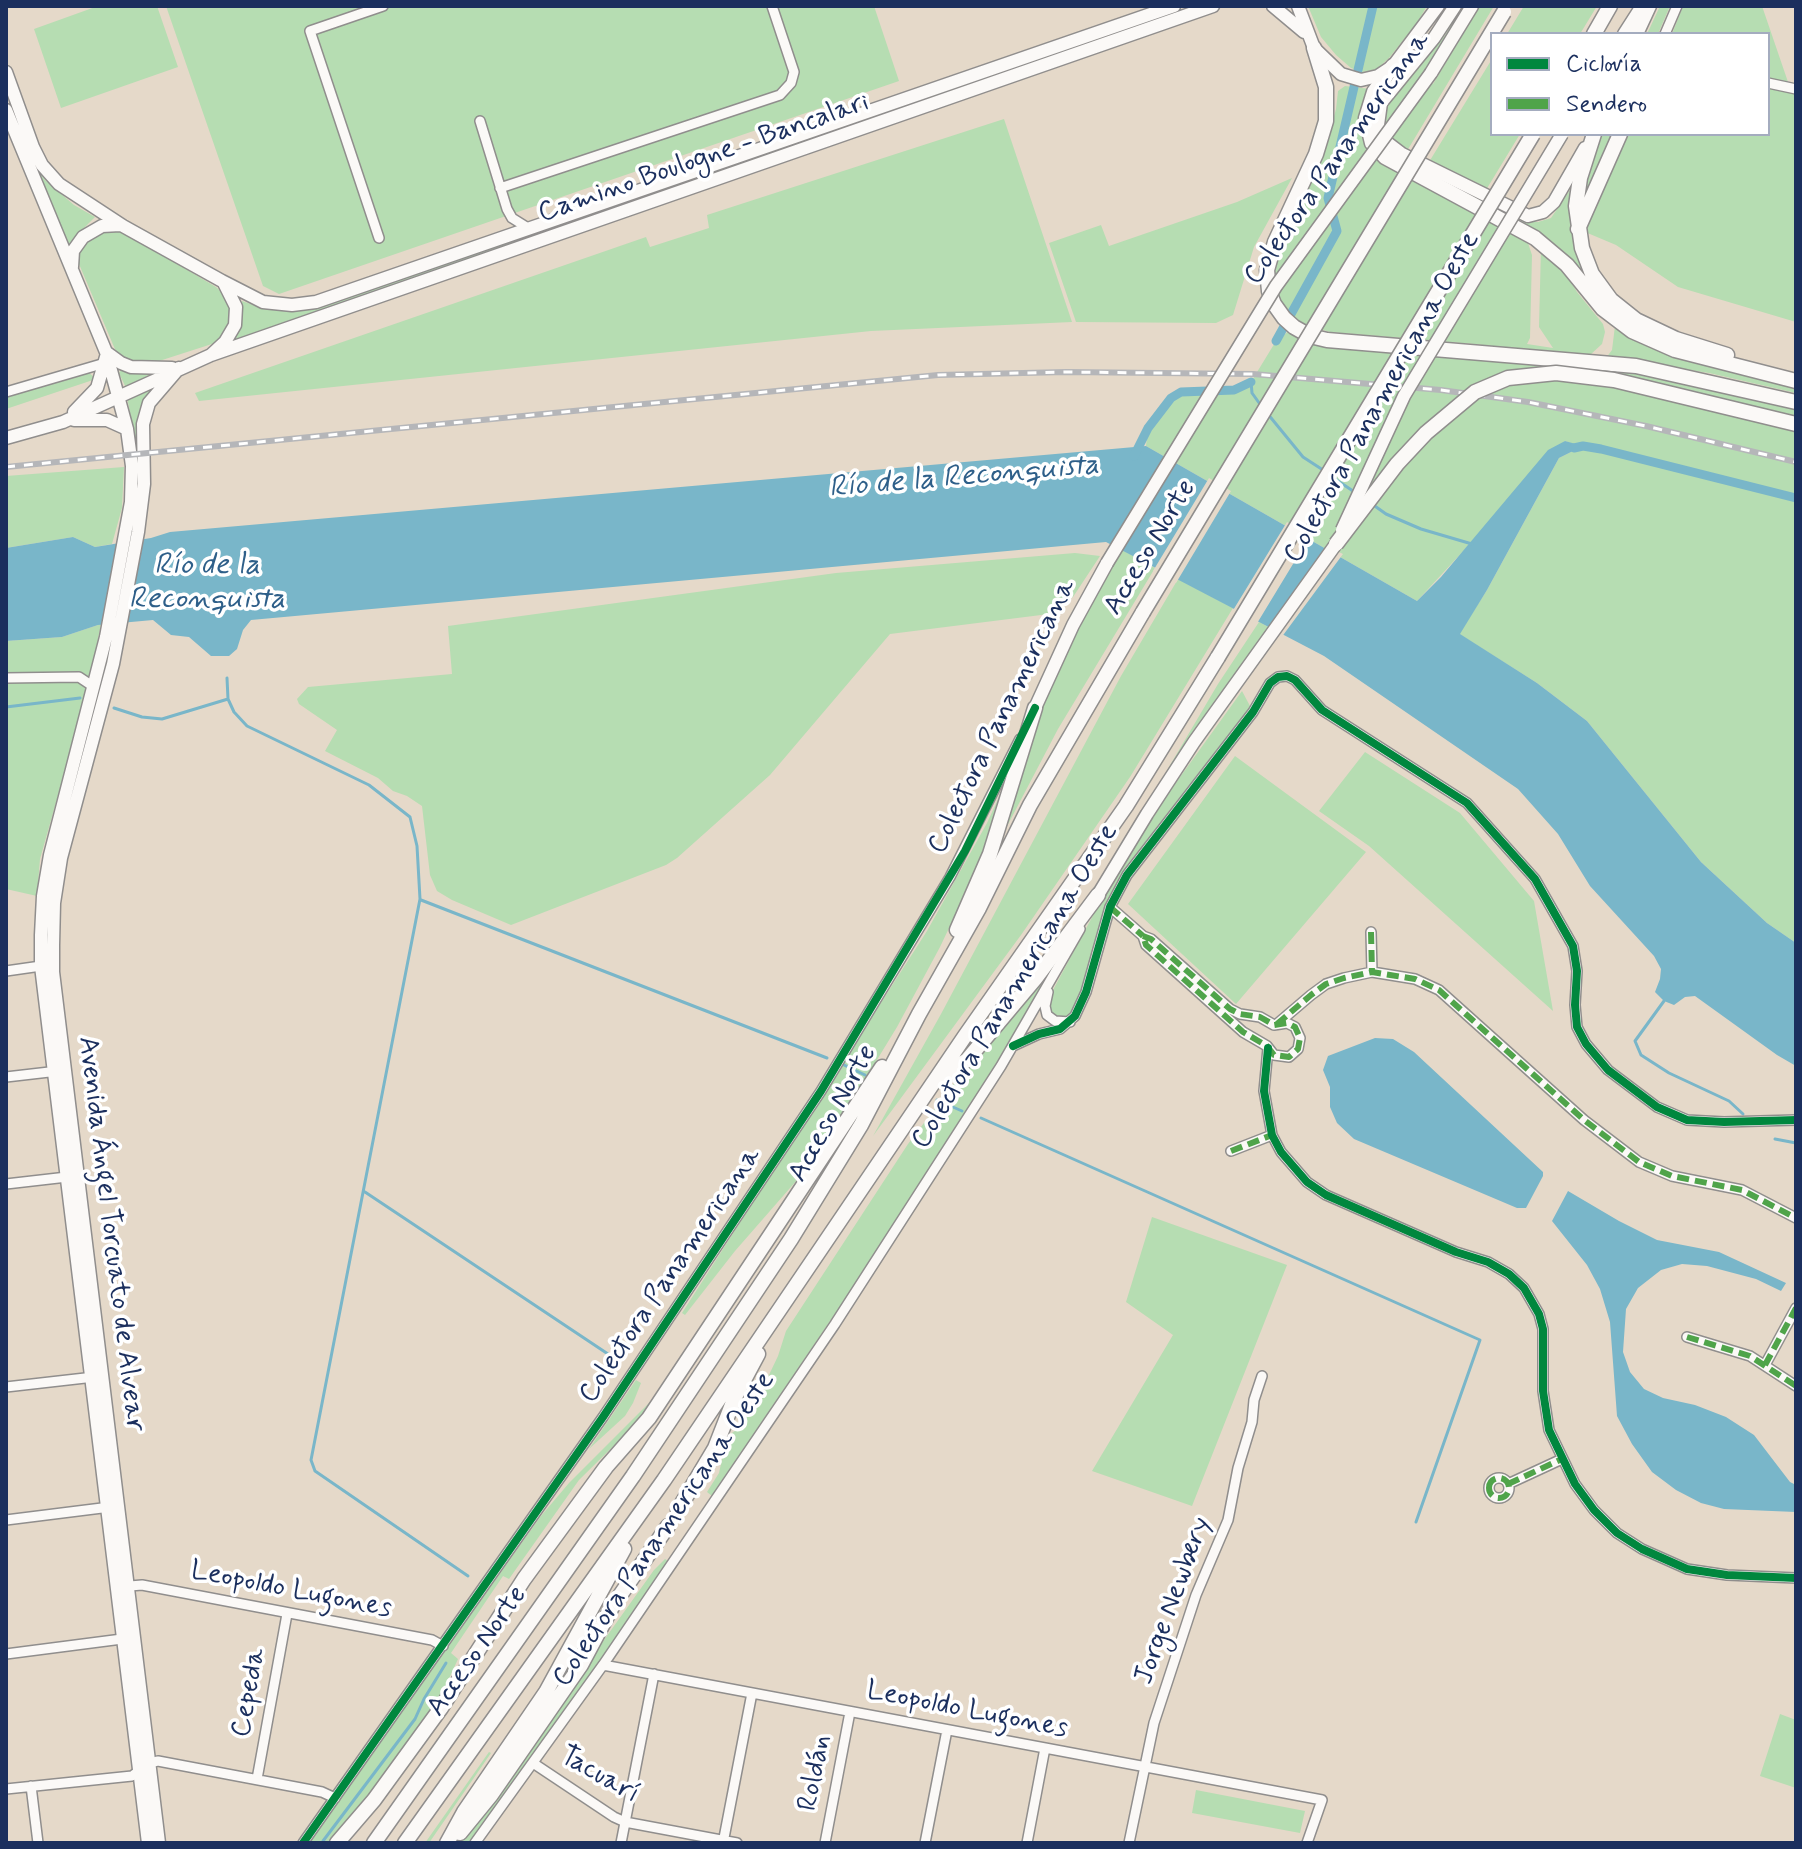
<!DOCTYPE html>
<html>
<head>
<meta charset="utf-8">
<style>
  body { margin:0 }
  #map { position:relative; width:1802px; height:1849px; overflow:hidden; background:#e5d9c9; font-family:Mynerve,sans-serif }
  canvas { display:block }
  .frame { position:absolute; inset:0; border:8px solid #1b2f5e; pointer-events:none }
  .legend { position:absolute; left:1490px; top:32px; width:280px; height:104px; box-sizing:border-box; background:#fff; border:2px solid #a4acbf; margin:0; padding:10px 14px; list-style:none; font-size:24px; color:#1b2f5e }
  .legend li { display:flex; align-items:center; gap:16px; height:40px }
  .legend b { width:40px; border:2px solid #a4acbf }
</style>
</head>
<body>
<div id="map">
<canvas width="1802" height="1849"></canvas>
<div class="frame"></div>
<ul class="legend">
<li><b style="height:10px;background:#00873e"></b>Ciclovía</li>
<li><b style="height:10px;background:#4fa44a"></b>Sendero</li>
</ul>
</div>
<script>
const g = document.querySelector('canvas').getContext('2d');
g.lineJoin = 'round';
function fillPath(path, color) { g.fillStyle = color; g.fill(path, 'evenodd'); }
const toPath = rows => new Path2D(rows.map(r => 'M' + r).join(''));
function strokePath(path, color, width, dash) { g.strokeStyle = color; g.lineWidth = width; g.lineCap = dash ? 'butt' : 'round'; g.setLineDash(dash || []); g.stroke(path); }
function write(font, color, halo, rows, align = 'center') {
  g.font = font + ' Mynerve,sans-serif'; g.lineWidth = 7; g.setLineDash([]); g.textBaseline = 'middle'; g.strokeStyle = halo; g.fillStyle = color; for (const [text, x, y, turn = 0] of rows) {
    g.save(); g.translate(x, y); g.rotate((+turn || 0) * Math.PI / 180); g.textAlign = isNaN(turn) ? turn : align; if (halo) g.strokeText(text, 0, 0); g.fillText(text, 0, 0); g.restore();
  }
}
fillPath(toPath([
  [98,6,157,6,178,67,61,108,34,29],
  [166,6,874,6,899,81,279,294,263,286],
  [1308,6,1427,6,1417,23,1389,58,1377,69,1363,72,1351,68,1336,55,1321,37],
  [1463,6,1466,6,1421,76,1433,84,1480,6,1494,6,1407,151,1391,137,1385,127,1384,114,1391,98,1445,35],
  [1524,6,1597,6,1580,34,1507,34],
  [1660,6,1670,6,1658,34,1647,34],
  [1683,6,1762,6,1788,82,1768,78,1768,34,1672,34],
  [1492,59,1492,134,1520,134,1486,190,1429,162],
  [1768,83,1796,89,1796,322,1678,287,1616,245,1578,229,1620,134,1768,134],
  [1345,86,1370,89,1364,130,1526,237,1532,255,1530,338,1527,344,1553,348,1539,327,1541,247,1561,264,1577,292,1603,324,1605,332,1602,344,1590,355,1606,358,1612,350,1615,326,1796,387,1796,393,1709,373,1644,363,1474,344,1330,332,1300,323,1278,301,1271,275,1286,225,1325,150,1336,109,1338,91],
  [1004,119,1072,322,871,331,199,401,195,393,646,237,650,247,709,228,707,215],
  [1602,134,1614,134,1588,195,1583,196,1588,174],
  [26,150,45,180,74,205,95,217,77,235,69,249],
  [1292,178,1254,247,1233,315,1216,323,1076,322,1049,243,1101,225,1109,246,1237,202],
  [1570,190,1571,215,1620,317,1560,251,1520,221,1538,222,1551,218],
  [637,198,643,200,233,343,240,326,242,301,268,310,299,310,342,299,591,211],
  [115,230,125,233,216,287,224,294,229,303,230,320,227,328,215,343,156,362,130,362,117,354,79,264,79,254,84,244,98,233],
  [1294,327,1304,333,1587,361,1796,402,1796,943,1767,923,1701,862,1587,721,1537,683,1459,634,1487,590,1559,458,1581,447,1565,441,1417,601,1146,446,1148,428,1171,398,1181,392,1234,390,1251,382,1276,341],
  [121,370,131,373,154,372,126,388,119,373],
  [88,372,94,377,93,380,6,409,6,394],
  [156,385,138,441,136,445,127,397],
  [124,467,122,508,112,544,95,547,73,537,6,548,6,476],
  [1122,550,1155,568,1058,729,993,853,1043,703,1090,602],
  [1075,553,1100,556,1073,597,1049,614,890,634,770,775,677,858,666,865,511,925,452,900,437,891,430,875,422,806,407,796,393,791,378,778,325,751,337,730,299,704,297,699,308,687,452,674,448,626,836,573],
  [1178,579,1233,608,1130,777,1021,935,873,1136,941,1014,1121,676],
  [1259,622,1274,630,1166,772,1218,684],
  [101,624,87,693,40,859,37,896,6,889,6,641,62,637],
  [1242,691,1250,706,1239,724,1120,879,1108,905,1083,991,1071,1017,1060,1018,1053,1014,1049,1005,1053,990,1112,880,1162,802],
  [1365,752,1460,813,1534,901,1553,1011,1369,846,1319,811],
  [1235,756,1366,852,1236,1004,1128,904],
  [1017,758,989,844,940,947,897,1027,836,1127,804,1172,735,1251,685,1315,682,1313,927,931,987,823],
  [1062,952,978,1094,849,1293,712,1496,707,1492,719,1473,727,1436,735,1431,759,1396,778,1356,786,1331,908,1144,971,1061],
  [1152,1217,1287,1265,1192,1506,1092,1471,1173,1335,1126,1302],
  [636,1380,641,1383,633,1403,625,1416,589,1449],
  [660,1392,648,1412,579,1480,509,1579,503,1576,451,1653,458,1659,437,1705,378,1785,327,1843,308,1843,541,1516,569,1483],
  [665,1559,668,1561,609,1648,469,1843,459,1843,654,1570],
  [1780,1714,1796,1720,1796,1788,1760,1776],
  [489,1752,491,1753,429,1843,425,1843],
  [1196,1790,1305,1811,1300,1833,1192,1813]
]), '#b6ddb2');
fillPath(toPath([
  [1565,441,1583,446,1559,458,1487,590,1460,634,1537,683,1587,721,1701,862,1767,923,1796,943,1796,1066,1777,1055,1695,996,1685,997,1674,1005,1664,1001,1655,992,1660,979,1661,969,1654,956,1590,886,1558,834,1518,789,1324,656,1106,542,251,620,243,630,237,649,229,656,211,656,189,637,171,635,153,620,98,625,62,637,6,641,6,548,73,537,95,547,151,538,170,532,1146,446,1417,601,1441,577,1548,450],
  [1375,1038,1393,1039,1414,1052,1543,1172,1543,1176,1526,1208,1517,1208,1354,1139,1337,1123,1330,1107,1330,1087,1323,1070,1328,1056],
  [1568,1191,1619,1221,1657,1240,1719,1252,1786,1283,1781,1291,1756,1279,1707,1266,1682,1264,1661,1270,1638,1288,1626,1309,1623,1352,1630,1372,1644,1389,1663,1398,1695,1405,1726,1417,1754,1435,1790,1482,1796,1485,1796,1512,1724,1509,1701,1503,1676,1490,1652,1472,1632,1444,1617,1416,1610,1322,1600,1289,1587,1265,1552,1221]
]), '#79b6c9');
fillPath(toPath([
  [1209,478,1231,491,1176,583,1153,571],
  [1287,522,1310,536,1256,625,1232,612],
  [1331,548,1343,554,1281,638,1272,633]
]), '#e5d9c9');
strokePath(toPath([
  [1251,382,1252,393,1262,407],
  [1267,413,1303,457,1323,470],
  [1332,477,1356,493],
  [1372,504,1386,514,1421,529,1472,544],
  [227,678,228,699,234,712,247,726,369,785,410,817,417,846,420,899,311,1460,315,1471,468,1576],
  [6,707,80,698],
  [114,708,142,717,162,719,228,699],
  [421,900,827,1058],
  [1664,1001,1635,1041,1641,1055,1669,1073,1729,1101,1743,1114],
  [844,1065,865,1075],
  [937,1100,962,1111],
  [981,1118,1480,1340,1416,1522],
  [1775,1139,1796,1143],
  [365,1192,614,1358],
  [323,1841,415,1719,424,1699,446,1663]
]), '#79b6c9', 3);
strokePath(toPath([
  [1276,341,1337,231,1328,198,1373,6],
  [1574,448,1583,446,1601,449,1796,498],
  [1134,456,1148,428,1171,398,1181,392,1234,390,1251,382]
]), '#79b6c9', 9);
const minor = toPath([
  [1665,34,1677,6],
  [1768,83,1796,89],
  [480,121,507,209,512,218,528,228],
  [500,188,780,95,791,83,794,72,772,6],
  [379,238,310,31,383,6],
  [6,392,105,363],
  [6,678,79,677,94,687],
  [1110,907,1143,936],
  [1371,932,1372,972],
  [1143,936,1151,939,1230,1009,1240,1014,1260,1017,1274,1025,1287,1023,1295,1027,1300,1038,1298,1049,1289,1057,1274,1055,1267,1046,1243,1032,1146,945,1143,936],
  [6,971,41,966],
  [1048,992,1045,1006,1047,1015,1055,1021,1070,1022],
  [1277,1024,1311,995,1326,984,1344,978,1372,972,1415,979,1439,990,1584,1120,1639,1162,1672,1176,1742,1190,1796,1218],
  [1013,1046,1039,1034,1060,1029,1075,1016,1086,992,1110,907,1127,875,1253,712,1270,683,1278,677,1287,676,1295,680,1322,710,1467,803,1535,879,1573,946,1577,971,1575,1005,1577,1027,1586,1044,1608,1070,1657,1107,1687,1120,1724,1122,1796,1120],
  [1268,1048,1264,1091,1272,1135,1281,1152,1307,1182,1326,1195,1456,1252,1488,1262,1509,1274,1524,1288,1539,1314,1543,1329,1543,1391,1549,1430,1575,1484,1594,1510,1617,1533,1642,1549,1687,1569,1727,1575,1796,1578],
  [6,1077,58,1071],
  [1231,1151,1272,1135],
  [6,1184,67,1177],
  [1687,1337,1750,1356,1796,1386],
  [1765,1365,1796,1308],
  [6,1387,94,1377],
  '1489 1488a10 10 0 1 1 20 0a10 10 0 1 1-20 0Z',
  [1508,1484,1562,1459],
  [6,1520,110,1507],
  [130,1586,142,1585,432,1640,443,1646],
  [6,1654,122,1639],
  [603,1665,1322,1800,1307,1843],
  [533,1763,614,1817,625,1822,737,1843],
  [257,1779,287,1614],
  [31,1786,38,1843],
  [6,1789,132,1776,149,1763,158,1761,322,1792,335,1798],
  [303,1843,603,1417,821,1091,950,877,1020,739],
  [475,1843,603,1665,835,1324,1001,1066,1080,929],
  [621,1843,654,1674],
  [723,1843,752,1693],
  [825,1843,850,1712],
  [925,1843,947,1730],
  [1027,1843,1045,1748],
  [1129,1843,1154,1723,1196,1595,1228,1520,1238,1468,1252,1422,1254,1400,1262,1376]
]);
const major = toPath([
  [1273,6,1304,32],
  [1298,6,1314,48,1341,74,1361,80,1378,76,1393,66,1438,6],
  [1455,6,1434,38,1381,103,1378,125,1385,141,1402,154,1528,216,1543,212,1554,202,1585,148],
  [1624,34,1642,6],
  [1637,34,1650,6],
  [6,72,33,147,42,165,59,184,123,226,222,281,263,302,292,305,316,302,1174,6],
  [1431,73,1472,6],
  [6,110,106,352,127,429,132,466,131,502,106,637,50,855,43,896,41,935,41,966,148,1843],
  [72,267,73,251,83,237,102,226,120,225],
  [106,352,121,363,131,367,172,368],
  [211,355,1213,6],
  [74,412,97,388,106,357],
  [74,420,107,420,127,429],
  [6,438,63,422,211,355,225,342,235,325,236,307,224,283],
  [1035,708,1073,625,1107,563],
  [1098,895,1147,814,1194,742,1336,544],
  [159,1843,53,972,53,945,54,903,61,858,113,664,138,532,144,484,143,424,149,403,179,368]
]);
const highway = toPath([
  [1594,34,1610,6],
  [1314,48,1326,87,1326,121,1316,154,1275,242,1267,270,1269,291,1274,304,1284,318,1294,327,1310,336,1327,340,1636,366,1796,402],
  [1393,66,1374,92,1366,118,1372,143,1385,157,1535,238,1567,265,1603,309,1632,331,1675,350,1796,381],
  [1594,134,1580,178,1576,206,1582,248,1592,274,1611,300,1636,320,1676,339,1727,355],
  [1578,229,1620,134],
  [957,930,990,854,1035,708],
  [940,1079,967,1060,1035,979,1098,895],
  [678,1510,715,1448,735,1397,758,1354],
  [460,1833,491,1795,581,1665,612,1607,668,1526],
  [337,1843,374,1800,441,1708,524,1579,606,1467,649,1418,882,1067],
  [374,1843,633,1476,791,1239,861,1125,919,1014,979,908,1030,805,1143,612],
  [405,1843,664,1480,965,1036,1126,806,1218,657],
  [447,1843,464,1812,546,1692,624,1549]
]);
strokePath(minor, '#908e8d', 12);
strokePath(major, '#908e8d', 15);
strokePath(highway, '#908e8d', 17);
strokePath(minor, '#fbf9f7', 9);
strokePath(major, '#fbf9f7', 12);
strokePath(highway, '#fbf9f7', 14);
const rail = toPath([
  [6,467,938,375,1066,372,1253,374,1441,390,1528,402,1646,426,1796,462]
]);
strokePath(rail, '#b5b6b9', 6);
strokePath(rail, '#fff', 3, [9]);
const majorBridge = toPath([
  [1342,530,1404,396,1562,134],
  [1107,563,1276,286,1431,73]
]);
const highwayBridge = toPath([
  [1336,544,1397,464,1426,433,1475,392,1508,378,1556,373,1614,380,1796,424],
  [1143,612,1504,12],
  [1218,657,1533,134]
]);
strokePath(majorBridge, '#908e8d', 15, []);
strokePath(highwayBridge, '#908e8d', 17, []);
strokePath(majorBridge, '#fbf9f7', 12);
strokePath(highwayBridge, '#fbf9f7', 14);
strokePath(toPath([
  [1110,907,1143,936],
  [1371,932,1372,972],
  [1143,936,1151,939,1230,1009,1240,1014,1260,1017,1274,1025,1287,1023,1295,1027,1300,1038,1298,1049,1289,1057,1274,1055,1267,1046,1243,1032,1146,945,1143,936],
  [1277,1024,1311,995,1326,984,1344,978,1372,972,1415,979,1439,990,1584,1120,1639,1162,1672,1176,1742,1190,1796,1218],
  [1231,1151,1272,1135],
  [1687,1337,1750,1356,1796,1386],
  [1765,1365,1796,1308],
  '1489 1488a10 10 0 1 1 20 0a10 10 0 1 1-20 0Z',
  [1508,1484,1562,1459]
]), '#4fa44a', 6, [12, 6]);
strokePath(toPath([
  [1013,1046,1039,1034,1060,1029,1075,1016,1086,992,1110,907,1127,875,1253,712,1270,683,1278,677,1287,676,1295,680,1322,710,1467,803,1535,879,1573,946,1577,971,1575,1005,1577,1027,1586,1044,1608,1070,1657,1107,1687,1120,1724,1122,1796,1120],
  [1268,1048,1264,1091,1272,1135,1281,1152,1307,1182,1326,1195,1456,1252,1488,1262,1509,1274,1524,1288,1539,1314,1543,1329,1543,1391,1549,1430,1575,1484,1594,1510,1617,1533,1642,1549,1687,1569,1727,1575,1796,1578],
  [303,1843,603,1417,821,1091,965,851,1035,708]
]), '#00873e', 8);
write('28px', '#1b2f5e', '#fff', [
  ["Camino Boulogne - Bancalari",704,159,-19],
  ["Colectora Panamericana",1338,159,-55],
  ["Colectora Panamericana Oeste",1383,398,-61],
  ["Acceso Norte",1151,548,-59],
  ["Colectora Panamericana",1003,717,-64],
  ["Colectora Panamericana Oeste",1016,987,-59],
  ["Acceso Norte",834,1114,-61],
  ["Avenida Ángel Torcuato de Alvear",110,1234,83],
  ["Colectora Panamericana",671,1276,-56],
  ["Colectora Panamericana Oeste",665,1530,-56],
  ["Leopoldo Lugones",291,1591,11],
  ["Jorge Newbery",1174,1601,-70],
  ["Acceso Norte",478,1652,-55],
  ["Cepeda",250,1693,-80],
  ["Leopoldo Lugones",967,1711,11],
  ["Roldán",816,1773,-79],
  ["Tacuarí",599,1776,30]
]);
write('italic 30px', '#2e5f89', '#fff', [
  ["Río de la Reconquista",964,478,-5],
  ["Río de la",207,567],
  ["Reconquista",207,601]
]);
</script>
</body>
</html>
